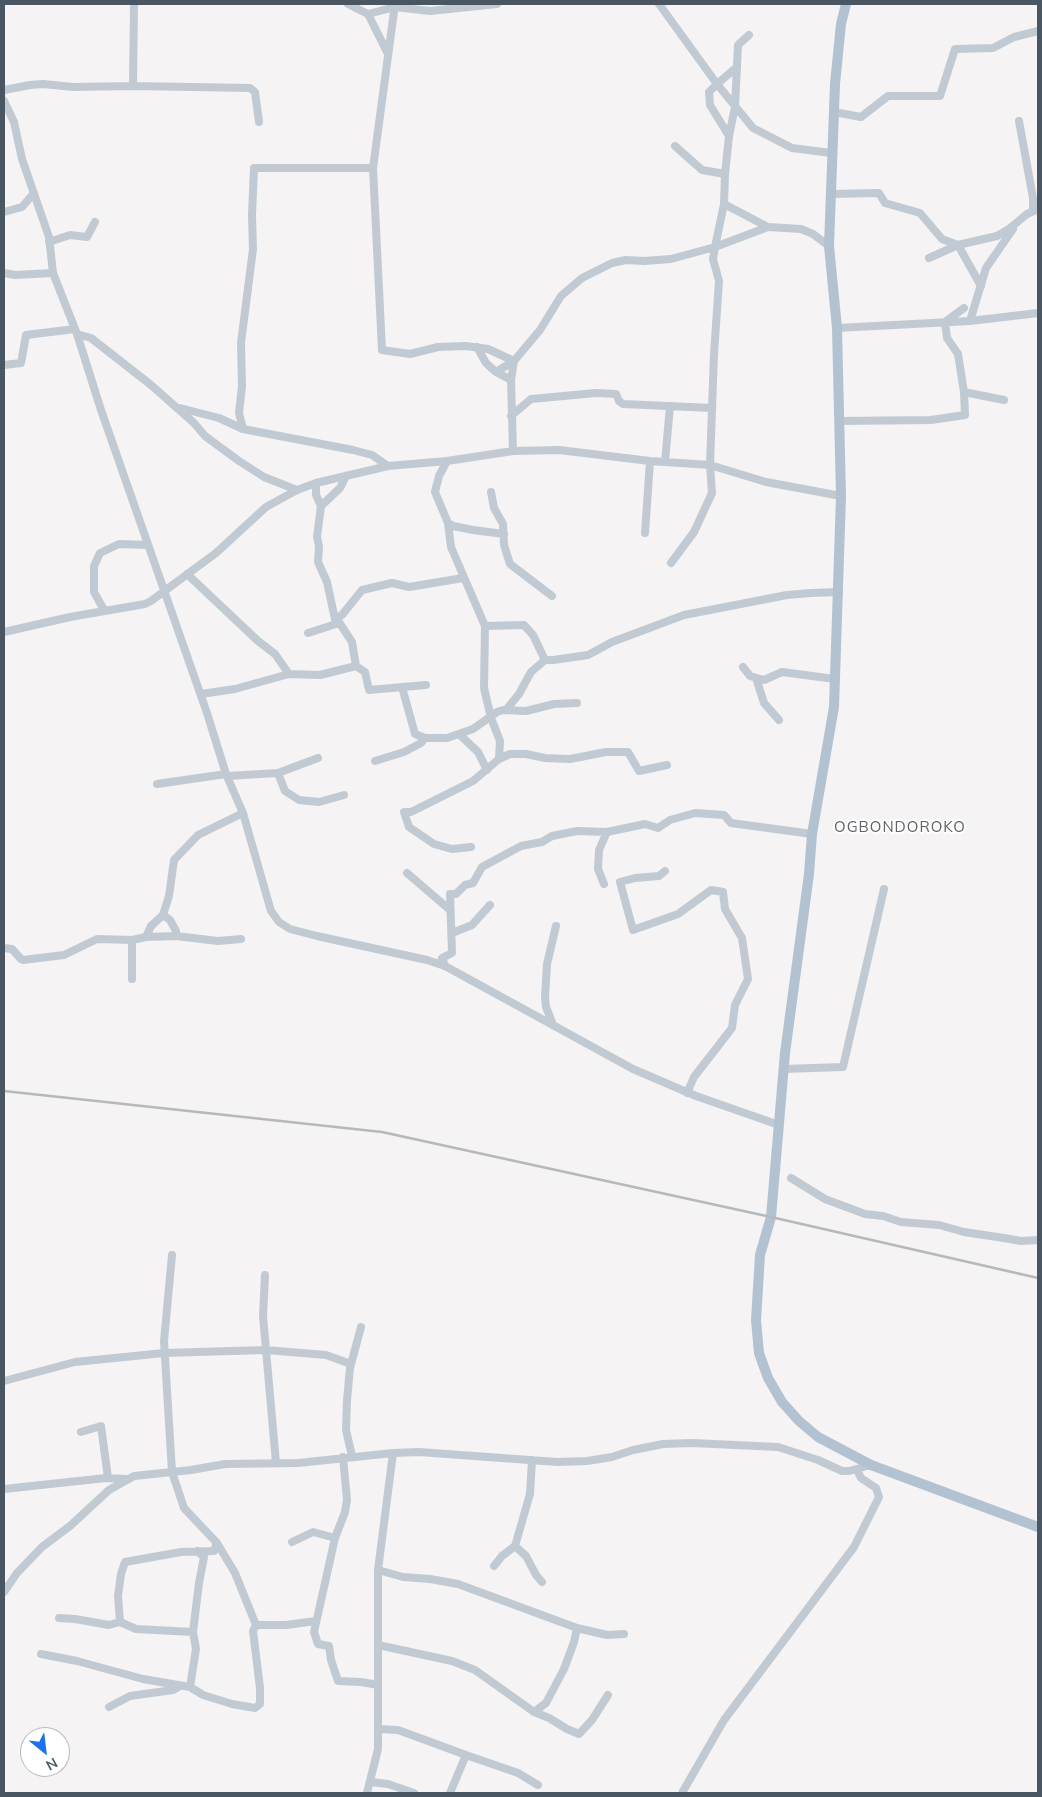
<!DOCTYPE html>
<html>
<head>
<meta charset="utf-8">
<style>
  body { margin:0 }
  #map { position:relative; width:1042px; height:1797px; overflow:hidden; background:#f5f3f3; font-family:Mulish,sans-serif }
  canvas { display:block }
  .frame { position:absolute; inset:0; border:5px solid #4a5661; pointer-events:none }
  .north { position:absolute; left:20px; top:1727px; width:50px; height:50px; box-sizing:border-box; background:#fff; border:1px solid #b7bbc0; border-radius:50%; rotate:151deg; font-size:14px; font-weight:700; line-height:20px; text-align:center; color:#4a5661 }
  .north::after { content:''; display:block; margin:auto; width:18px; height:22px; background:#1a73e8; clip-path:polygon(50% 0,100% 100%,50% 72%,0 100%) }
</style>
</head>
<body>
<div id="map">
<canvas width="1042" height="1797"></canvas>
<div class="frame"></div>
<div class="north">N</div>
</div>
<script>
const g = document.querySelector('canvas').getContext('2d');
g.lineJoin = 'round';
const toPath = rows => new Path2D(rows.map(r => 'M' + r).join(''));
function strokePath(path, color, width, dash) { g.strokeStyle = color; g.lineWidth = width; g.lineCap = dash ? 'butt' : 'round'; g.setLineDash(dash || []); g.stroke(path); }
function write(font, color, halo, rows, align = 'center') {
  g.font = font + ' Mulish,sans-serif'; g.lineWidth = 4; g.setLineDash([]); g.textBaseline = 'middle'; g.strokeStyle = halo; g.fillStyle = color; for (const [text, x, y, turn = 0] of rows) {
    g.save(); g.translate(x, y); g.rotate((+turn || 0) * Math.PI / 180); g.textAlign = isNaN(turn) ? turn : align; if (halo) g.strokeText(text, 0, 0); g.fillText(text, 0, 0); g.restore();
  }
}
strokePath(toPath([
  [348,4,368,14,388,54],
  [395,4,373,168,382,350,410,354,438,347,466,346,488,349,514,361],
  [659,4,717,84,709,92,710,105,729,136,725,174],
  [368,14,395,7,430,11,497,4],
  [737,67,717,84,753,128,792,148,831,153],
  [133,86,250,88,255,92,259,122],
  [4,90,30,85,43,84,73,87,133,86,134,4],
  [4,101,14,122,22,159,49,237,53,273,77,334,101,410,207,713,226,774,243,813,271,911,279,922,290,929,317,936,427,960,445,966,633,1069,696,1096,779,1125],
  [834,112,861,117,888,96,940,96,955,49,993,48,1014,37,1038,31],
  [1019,121,1033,198,1033,211],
  [729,136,735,107,738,45,749,35],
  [675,146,702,170,725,174,724,204,768,227],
  [831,194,879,193,885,203,920,213,942,239,958,245,981,286],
  [4,212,22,207,34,193],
  [49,242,70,235,87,237,95,222],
  [929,258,958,245,997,236,1009,229,1027,214,1038,209],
  [4,273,15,275,53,273],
  [964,308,945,322,947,338,958,354,964,392,1004,400],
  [970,321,986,268,1013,229],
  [837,328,970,321,1038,313],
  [77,334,91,338,151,385,194,423,205,436,239,461,264,477,297,490],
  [477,347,486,363,496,372,511,380],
  [4,365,21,363,26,335,75,329],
  [496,372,514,361],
  [180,408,219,418,243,429,353,450,372,455,388,466],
  [511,416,531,399,596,393,616,394,619,401,623,404,712,408],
  [839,421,931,420,965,415,964,392],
  [243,429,239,413,242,386,241,343,253,249,252,215,254,168,373,168],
  [513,451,511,380,514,361,540,330,561,296,582,278,612,263,626,260,644,261,671,259,715,247,724,204],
  [447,461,439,476,435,492,448,523,451,547,485,626,484,688,491,718,500,741,499,759,510,754,526,754,545,758,570,759,606,752,628,752,639,771,667,765],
  [665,462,670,406],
  [491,492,494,508,503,524,504,545,510,564,552,596],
  [321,506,340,488,346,476],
  [448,523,453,526,473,530,504,534],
  [645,533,650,461],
  [671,563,694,532,712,493,710,465,714,354,719,281,713,259,715,247,768,227,801,229,813,234,829,246],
  [187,574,258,641,275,654,289,674,320,675,356,666,352,642,339,622,336,624],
  [104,610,94,592,94,566,100,553,119,544,148,545],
  [335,619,342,615,362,590,392,583,409,587,463,578],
  [485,626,524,625,533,635,545,660,553,660,588,655,612,642,684,615,787,595,811,593,839,592],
  [4,632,70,617,145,604,151,601,216,553,266,507,297,490,316,483,388,466,447,461,513,451,559,450,650,461,710,465,766,482,841,496],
  [308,633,336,624,327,582,318,562,319,546,317,537,321,506,316,495,316,483],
  [356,666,365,672,369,690,426,685],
  [743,667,750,676,764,680,782,672,835,679],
  [756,678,764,703,779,720],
  [402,687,415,734,425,738],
  [201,694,235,689,289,674],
  [506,710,519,694,531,672,545,660],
  [459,734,478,752,487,770],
  [375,761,404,752,421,743,425,738,447,738,473,729,497,712,503,710,526,711,554,704,577,703],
  [278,773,285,791,299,800,319,802,344,795],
  [227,776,278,773,318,758],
  [157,784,226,774],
  [471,847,452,849,434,844,409,827,404,812,411,812,473,781,499,759],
  [665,871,659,876,635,878,620,882,633,930,678,914,711,890,723,892,725,909,742,938,748,979,735,1005,732,1028,694,1077,687,1093],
  [407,873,450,910],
  [604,884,598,869,599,850,607,832],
  [163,915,170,920,176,931,176,936,218,941,241,939],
  [452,933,472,925,490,905],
  [146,937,176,936],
  [4,948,12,949,21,959,23,960,64,955,97,939,132,940],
  [445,966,442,958,452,953,450,894,456,894,465,885,473,883,482,867,521,846,542,842,552,836,577,831,607,832,645,824,658,828,670,820,695,813,724,815,731,823,812,834],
  [132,979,132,940,146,937,151,926,163,915,169,896,174,860,198,835,243,813],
  [553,1025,546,1007,545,997,547,964,556,926],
  [783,1069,843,1067,884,889],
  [791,1178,825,1199,865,1214,883,1216,901,1222,939,1225,964,1232,1004,1238,1021,1241,1038,1240],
  [172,1255,164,1341,172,1472,184,1508,217,1543,235,1573,256,1625,286,1625,316,1621],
  [265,1275,263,1316,276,1463],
  [4,1381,75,1362,164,1353,266,1350,326,1355,351,1364],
  [81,1432,101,1426,108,1478],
  [352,1456,346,1430,347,1400,350,1368,361,1327],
  [4,1489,106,1478,126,1479],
  [335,1538,314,1632,318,1644,329,1646,331,1660,338,1681,361,1682,378,1685],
  [292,1542,313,1532,335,1538,345,1512,347,1500,343,1457],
  [515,1546,526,1556,536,1575,542,1582],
  [494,1566,502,1556,515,1546,530,1494,532,1460],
  [378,1570,403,1577,430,1579,458,1584,577,1628,607,1635,624,1634],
  [4,1592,17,1573,42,1547,70,1526,109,1490,134,1476,191,1470,225,1464,298,1463,393,1453,419,1452,557,1462,587,1461,612,1457,633,1450,663,1444,692,1443,778,1447,818,1460,842,1471,849,1471,871,1465],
  [59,1618,75,1619,109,1625,120,1622,118,1596,121,1574,125,1562,181,1552,214,1551,217,1543],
  [120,1622,136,1629,193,1632,199,1583,204,1557,197,1551],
  [193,1632,196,1649,190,1687,203,1695,232,1704,255,1708,260,1704,260,1688,253,1631,256,1625],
  [378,1645,452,1661,475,1670,534,1712,549,1718,567,1729,579,1734,592,1720,608,1695],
  [41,1654,77,1661,143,1679,190,1687],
  [109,1707,130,1696,173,1690,180,1686],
  [534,1712,546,1703,564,1669,574,1642,577,1628],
  [378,1729,398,1730,466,1755],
  [371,1782,388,1784,414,1793],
  [367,1793,378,1749,378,1570,393,1453],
  [450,1793,466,1755,518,1773,538,1785],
  [682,1793,724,1720,854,1547,879,1497,876,1488,861,1478,857,1470]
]), '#c1cad2', 8);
strokePath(toPath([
  [846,4,841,24,835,84,829,246,837,328,841,496,834,707,812,834,809,874,785,1053,771,1217,760,1255,756,1320,759,1353,768,1378,782,1402,799,1421,818,1437,871,1465,1038,1527]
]), '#b3c2d1', 10);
strokePath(toPath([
  [4,1091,382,1132,771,1217,1038,1278]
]), '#b5b8bd', 2.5);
g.letterSpacing = '1px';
write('15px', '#5f6368', '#fff', [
  ["OGBONDOROKO",900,827]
]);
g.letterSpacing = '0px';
</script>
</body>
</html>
